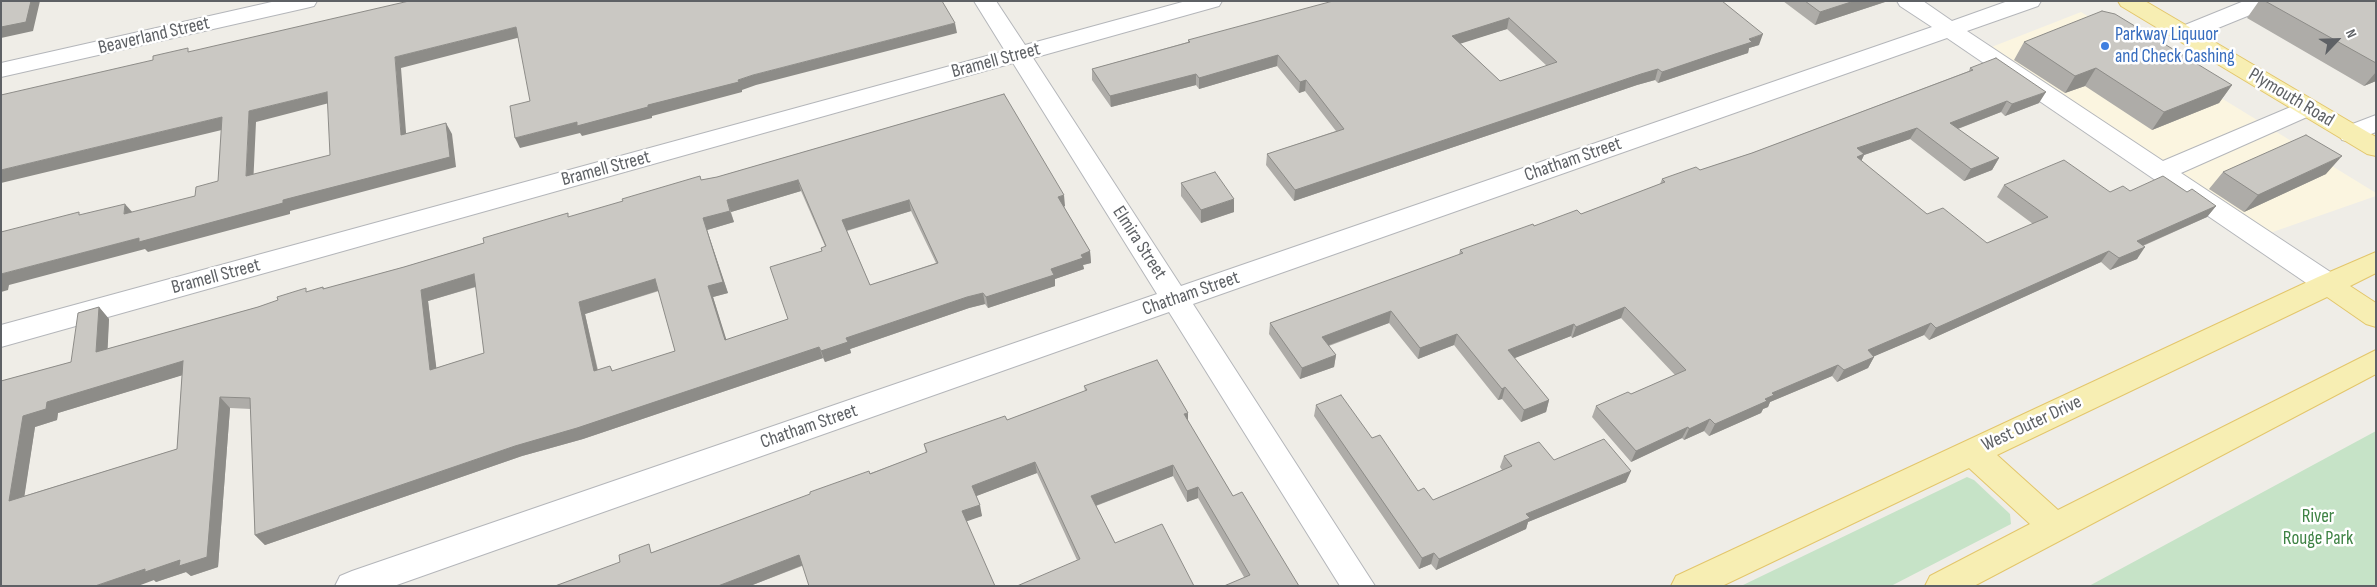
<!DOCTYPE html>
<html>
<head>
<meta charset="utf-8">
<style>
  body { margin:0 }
  #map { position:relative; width:2377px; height:587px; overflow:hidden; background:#efede7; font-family:"Sofia Sans Condensed",sans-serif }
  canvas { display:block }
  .frame { position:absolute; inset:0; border:2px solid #5e6165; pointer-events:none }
  .north { position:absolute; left:2312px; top:15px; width:50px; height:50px; -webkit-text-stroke:4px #fff; paint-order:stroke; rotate:66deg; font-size:14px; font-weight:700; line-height:20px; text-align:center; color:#5e6165 }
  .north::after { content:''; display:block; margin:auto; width:18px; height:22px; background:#5e6165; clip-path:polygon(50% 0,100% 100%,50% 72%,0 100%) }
</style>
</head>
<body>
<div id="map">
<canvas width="2377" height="587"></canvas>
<div class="frame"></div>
<div class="north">N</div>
</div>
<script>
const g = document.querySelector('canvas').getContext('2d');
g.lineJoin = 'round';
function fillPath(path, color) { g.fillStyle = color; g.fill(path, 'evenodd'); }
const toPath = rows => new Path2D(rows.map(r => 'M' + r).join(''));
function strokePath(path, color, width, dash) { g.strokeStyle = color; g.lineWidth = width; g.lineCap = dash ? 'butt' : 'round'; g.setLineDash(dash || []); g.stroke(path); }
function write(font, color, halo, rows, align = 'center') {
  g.font = font + ' "Sofia Sans Condensed",sans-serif'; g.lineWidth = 5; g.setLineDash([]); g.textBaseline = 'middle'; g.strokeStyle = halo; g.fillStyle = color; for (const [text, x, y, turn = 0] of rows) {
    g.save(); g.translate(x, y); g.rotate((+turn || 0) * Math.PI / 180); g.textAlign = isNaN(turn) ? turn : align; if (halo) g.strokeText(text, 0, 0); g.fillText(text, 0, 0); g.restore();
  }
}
fillPath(toPath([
  [2081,12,2376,193,2376,196,2267,234,1989,48]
]), '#fbf5e0');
fillPath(toPath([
  [2376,431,2376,586,2089,586],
  [1967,477,1974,480,2010,514,2011,524,1891,586,1741,586]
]), '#c6e3c7');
const minor = toPath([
  [276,1,317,1,314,6,306,8,1,77,1,63,276,1],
  [974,1,996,1,1025,45,1186,1,1222,1,1219,6,1033,58,1181,286,1932,27,1900,6,1897,1,1923,1,1952,21,2008,1,2041,1,2038,6,1967,31,2163,161,2300,103,2308,100,2316,103,2320,108,2316,113,2181,173,2338,277,2342,284,2338,291,2328,294,2318,291,1947,38,1193,304,1375,586,1340,586,1169,312,394,586,335,586,340,576,352,571,1157,294,1013,63,1,347,1,325,1005,51,974,1],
  [2244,1,2275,1,2272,6,2191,39,2183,41,2175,39,2172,34,2175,29,2244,1],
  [2376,115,2376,132,2351,142,2342,140,2339,134,2342,128,2376,115]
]);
const major = toPath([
  [2118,1,2145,1,2376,137,2376,156,2367,154,2121,6,2118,1],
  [2376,252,2376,273,2350,286,2376,303,2376,327,2366,324,2327,297,1997,455,2058,510,2376,350,2376,374,1974,586,1925,586,1930,576,2030,524,1969,468,1722,586,1671,586,1676,576,2318,277,2376,252]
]);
strokePath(minor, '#b4b6ba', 2);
strokePath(major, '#e3c66b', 2);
fillPath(minor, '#fff');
fillPath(major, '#f7eeb3');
fillPath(toPath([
  [1722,1,1759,45,1749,48,1748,53,1658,83,1655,80,1637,85,1294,201,1266,165,1267,154,1336,131,1305,91,1299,93,1277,66,1199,89,1196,85,1111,107,1092,80,1092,69,1188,42,1188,40],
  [1507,29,1547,66,1500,81,1460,43],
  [1783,1,1885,1,1885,2,1815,25],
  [2259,1,2376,1,2376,81,2364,86,2247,18],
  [2024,42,2232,85,2219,103,2152,130,2085,86,2065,93,2014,60],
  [1970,68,2039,103,2005,116,2001,112,1958,129,1999,158,1992,170,1964,181,1910,139,1864,155,1861,161,1927,214,1987,243,2033,224,1997,197,2004,185,2110,192,2130,191,2187,192,2216,206,2207,217,2143,246,2137,259,2110,270,2101,262,1929,340,1924,335,1874,356,1874,357,1868,368,1837,382,1832,376,1770,402,1768,407,1763,409,1761,413,1709,436,1704,431,1684,440,1682,438,1631,462,1592,417,1596,406,1631,394,1675,375,1621,318,1572,338,1571,336,1514,358,1549,400,1546,412,1521,422,1502,399,1498,400,1454,345,1418,359,1389,323,1329,346,1336,355,1334,367,1300,379,1269,334,1270,323,1459,255,1460,250,1534,226,1581,214,1660,184,1662,179,1700,170,1752,153,1969,71],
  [1004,94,1065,206,1064,207,1090,251,1091,263,1083,265,1084,269,1055,279,1055,286,988,308,985,304,969,308,850,349,851,353,825,362,823,358,583,439,522,456,265,545,255,535,251,409,230,408,218,567,191,576,186,572,156,582,154,580,1,586,1,381,71,362,99,307,109,319,107,349,258,307,323,287,324,289,404,267,569,217,701,180,717,177],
  [801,191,825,246,822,251,788,319,726,340,713,297,728,293,707,230,734,222,731,212],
  [911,211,936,263,870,285,847,231],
  [476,287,484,353,436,368,428,301],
  [659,291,675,351,613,371,610,366,598,370,585,314],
  [182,375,177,449,24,496,35,427,57,420,58,413],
  [2223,172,2326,174,2244,212,2209,189],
  [1181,183,1234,212,1201,223,1181,196],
  [1084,386,1188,421,1233,496,1299,586,1244,577,1198,498,1187,502,1173,476,1096,506,1115,543,1077,560,1037,473,976,496,982,516,802,566,750,586,555,586,653,552,926,453,924,444,1007,420,1085,391],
  [1316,405,1372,438,1418,491,1433,500,1502,470,1500,467,1504,456,1554,460,1626,482,1528,522,1526,529,1436,570,1431,564,1419,569,1314,416]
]), '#aeaca8');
fillPath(toPath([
  [31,1,40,1,33,31,1,38,1,27],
  [1854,1,1885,1,1885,2,1815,25,1820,12],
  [1509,18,1507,29,1450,47,1452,36],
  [955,23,957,33,756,85,742,90,742,92,652,116,652,118,582,136,580,133,520,148,515,138,738,80,753,75],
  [516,27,521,37,401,68,407,145,401,135,395,57],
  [1763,34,1759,45,1749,48,1748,53,1658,83,1662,72],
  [1278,55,1277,66,1199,89,1199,78],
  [2096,68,2085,86,2065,93,2075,76],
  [1658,69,1655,80,1637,85,1294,201,1295,190,1641,74],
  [2376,72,2376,81,2364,86],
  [1196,74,1196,85,1111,107,1110,96],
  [1306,80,1305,91,1299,93,1300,82],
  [2232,85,2219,103,2152,130,2164,112],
  [327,92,333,102,256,122,253,187,246,176,249,111],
  [2046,92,2039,103,2005,116,2012,104],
  [2007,101,2001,112,1944,134,1950,123],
  [222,117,230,128,1,183,1,170],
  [446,123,452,134,456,167,290,211,290,214,148,252,145,249,9,285,8,290,1,292,1,274,283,200],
  [1917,128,1910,139,1864,155,1859,166,1851,169,1857,148],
  [2342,156,2326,174,2244,212,2258,195],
  [1999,158,1992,170,1964,181,1971,169],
  [798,180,801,191,731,212,727,200],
  [1064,195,1065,206,1060,208,1058,197],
  [1234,199,1234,212,1201,223,1201,210],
  [909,200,911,211,845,231,842,220],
  [125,204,134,214,124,214],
  [2216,206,2207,217,2128,252,2137,241],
  [730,211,734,222,707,230,728,293,713,297,730,351,725,340,708,286,703,218],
  [2145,247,2137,259,2110,270,2119,258],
  [1090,251,1091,263,1083,265,1084,269,1055,279,1055,286,988,308,986,297,1081,255],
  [2109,251,2101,262,1929,340,1936,328],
  [474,274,481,285,428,301,438,381,430,370,421,290],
  [655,279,660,290,585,314,600,382,594,371,579,302],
  [983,293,985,304,969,308,850,349,851,353,825,362,821,351,846,338,967,297],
  [99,307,109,319,107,363,96,352],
  [1625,307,1621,318,1572,338,1576,327],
  [1391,311,1389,323,1321,348,1322,337],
  [1931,323,1924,335,1861,362,1868,350],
  [1574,324,1571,336,1505,362,1508,350],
  [1457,334,1454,345,1418,359,1420,348],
  [819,347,823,358,583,439,522,456,265,545,255,535,515,446],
  [1336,355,1334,367,1300,379,1302,368],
  [1874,357,1868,368,1837,382,1844,370],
  [183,361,193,372,58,413,57,420,35,427,22,512,9,501,23,416,47,402],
  [1838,365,1832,376,1770,402,1768,407,1763,409,1761,413,1709,436,1715,424,1765,399,1772,393],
  [1505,387,1502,399,1498,400,1502,389],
  [220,397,230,408,218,567,191,576,186,572,156,582,154,580,138,586,95,586,145,569],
  [1549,400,1546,412,1521,422,1524,410],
  [1188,413,1188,424,1184,414],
  [1710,419,1704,431,1684,440,1689,429],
  [1688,427,1682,438,1631,462,1636,451],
  [1035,462,1037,473,974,497,972,486],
  [1173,465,1173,476,1092,507,1091,496],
  [1631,471,1626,482,1528,522,1526,529,1436,570,1439,559,1526,514],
  [1198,487,1198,498,1187,502,1187,491],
  [980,505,982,516,965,522,962,511],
  [1434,553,1431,564,1419,569,1422,558],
  [799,555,803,565,750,586,718,586]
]), '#8d8c88');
const building = toPath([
  [1,1,31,1,26,22,1,27,1,1],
  [409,1,942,1,955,23,753,75,738,80,739,82,648,105,648,107,577,126,577,122,515,138,510,106,530,101,516,27,395,57,401,135,446,123,450,157,283,200,283,203,139,242,139,238,1,274,1,232,79,212,79,215,125,204,124,214,195,196,196,187,218,181,222,117,1,170,1,95,153,60,153,56,188,48,188,52,409,1],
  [327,92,330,155,246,176,249,111,327,92],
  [1333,1,1722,1,1763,34,1749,39,1752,42,1715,54,1662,72,1658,69,1641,74,1295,190,1267,154,1344,129,1306,80,1300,82,1278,55,1199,78,1196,74,1110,96,1092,69,1190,42,1188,40,1333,1],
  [1509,18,1557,62,1500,81,1452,36,1509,18],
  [1805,1,1854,1,1820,12,1805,1],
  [2265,1,2376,1,2376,63,2265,1],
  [2102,11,2115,14,2232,85,2164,112,2096,68,2075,76,2024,42,2102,11],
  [1996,58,2046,92,2012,104,2007,101,1950,123,1999,158,1971,169,1917,128,1857,148,1864,154,1857,157,1927,214,1943,208,1987,243,2048,217,2004,185,2064,160,2110,192,2123,186,2130,191,2163,176,2187,192,2192,189,2216,206,2137,241,2145,247,2119,258,2109,251,1936,328,1931,323,1868,350,1874,357,1844,370,1838,365,1772,393,1774,395,1765,399,1767,401,1715,424,1710,419,1689,429,1688,427,1636,451,1596,406,1628,392,1631,394,1686,370,1625,307,1576,327,1574,324,1508,350,1549,400,1524,410,1505,387,1502,389,1457,334,1420,348,1391,311,1322,337,1336,355,1302,368,1270,323,1463,253,1460,250,1533,224,1534,226,1577,210,1581,214,1665,182,1662,179,1696,167,1700,170,1752,153,1973,70,1970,68,1996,58],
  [1004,94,1064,195,1058,197,1090,251,1081,255,1083,258,1051,269,1054,275,986,297,983,293,967,297,846,338,848,342,821,351,819,347,577,428,515,446,255,535,250,398,220,397,207,557,179,566,180,560,145,572,145,569,95,586,1,586,1,381,71,362,78,313,99,307,96,352,258,307,278,300,277,297,306,288,306,292,323,287,323,289,404,267,484,243,483,238,568,213,568,217,623,201,622,199,700,176,701,180,717,177,1004,94],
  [798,180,826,246,821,248,822,251,770,267,788,319,725,340,708,286,723,282,703,218,730,211,727,200,798,180],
  [909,200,938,263,870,285,842,220,909,200],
  [474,274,484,353,430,370,421,290,474,274],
  [655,279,675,351,612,371,610,366,594,371,579,302,655,279],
  [183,361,177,449,9,501,23,416,46,409,47,402,183,361],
  [2306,135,2342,156,2258,195,2223,172,2306,135],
  [1215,172,1234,199,1201,210,1181,183,1215,172],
  [1157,360,1188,413,1184,414,1233,496,1242,492,1299,586,1224,586,1250,575,1198,487,1187,491,1173,465,1091,496,1115,543,1162,524,1194,586,1017,586,1080,559,1035,462,972,486,980,505,962,511,995,586,809,586,799,555,718,586,555,586,620,562,619,555,649,544,651,553,810,494,810,492,869,471,870,474,927,452,924,444,1005,416,1007,420,1087,390,1084,386,1157,360],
  [1341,395,1372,438,1380,435,1418,491,1424,488,1433,500,1512,466,1504,456,1539,442,1554,460,1604,439,1631,471,1526,514,1530,518,1439,559,1434,553,1422,558,1316,405,1341,395]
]);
fillPath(building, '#cac8c3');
strokePath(building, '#8d8c88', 1);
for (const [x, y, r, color] of [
  [2105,46,5,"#3f7fe0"]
]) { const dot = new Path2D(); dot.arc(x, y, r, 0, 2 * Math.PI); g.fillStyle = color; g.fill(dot); strokePath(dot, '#fff', 2); }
write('19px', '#366cbe', '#fff', [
  ["Parkway Liquuor",2115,35],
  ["and Check Cashing",2115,57]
], 'left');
write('19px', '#5e6165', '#fff', [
  ["Beaverland Street",154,36,-13],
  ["Bramell Street",996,61,-15],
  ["Plymouth Road",2291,98,31],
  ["Chatham Street",1573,160,-19],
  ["Bramell Street",606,169,-15],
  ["Elmira Street",1139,243,57],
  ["Bramell Street",216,277,-15],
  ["Chatham Street",1191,294,-19],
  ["West Outer Drive",2032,424,-25],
  ["Chatham Street",809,427,-19]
]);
write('19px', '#3f8345', '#fff', [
  ["River",2318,517],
  ["Rouge Park",2318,539]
]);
</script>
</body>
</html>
